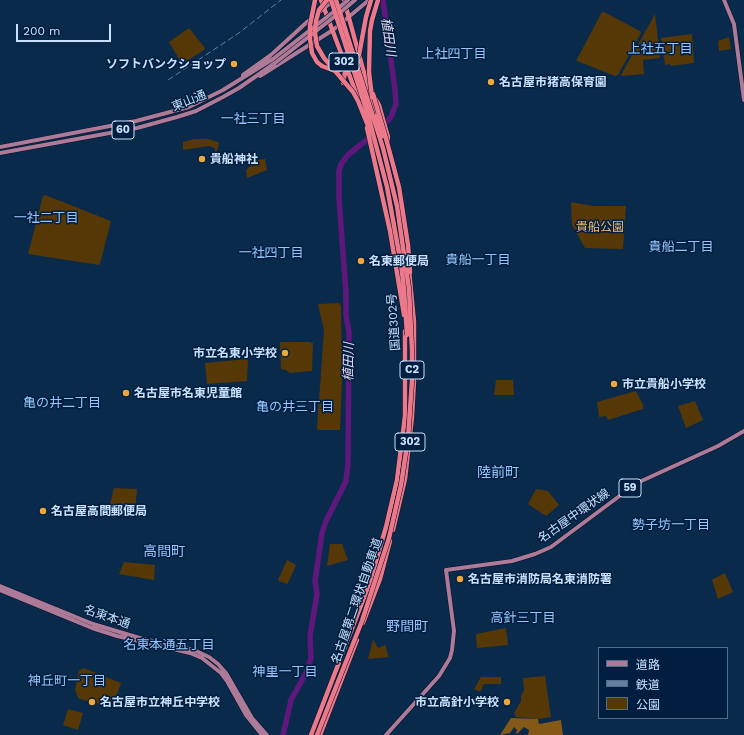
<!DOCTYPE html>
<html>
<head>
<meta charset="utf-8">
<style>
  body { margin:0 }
  #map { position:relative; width:744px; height:735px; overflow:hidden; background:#092a4b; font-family:"Work Sans","Noto Sans JP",sans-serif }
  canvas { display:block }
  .legend { position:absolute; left:598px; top:647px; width:130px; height:72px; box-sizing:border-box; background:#001f40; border:1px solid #516d8c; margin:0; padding:5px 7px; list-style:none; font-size:12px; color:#cae1fd }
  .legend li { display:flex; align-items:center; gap:8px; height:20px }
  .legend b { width:20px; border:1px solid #516d8c }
  .scale { position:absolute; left:16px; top:24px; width:95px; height:18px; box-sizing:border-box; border:2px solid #cae1fd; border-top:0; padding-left:5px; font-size:12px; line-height:14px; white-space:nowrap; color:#cae1fd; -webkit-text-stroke:3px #001f40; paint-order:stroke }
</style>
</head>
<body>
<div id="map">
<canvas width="744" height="735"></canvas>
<ul class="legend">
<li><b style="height:5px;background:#ad7a97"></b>道路</li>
<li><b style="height:5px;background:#637f9e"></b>鉄道</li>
<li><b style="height:11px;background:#563706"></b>公園</li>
</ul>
<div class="scale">200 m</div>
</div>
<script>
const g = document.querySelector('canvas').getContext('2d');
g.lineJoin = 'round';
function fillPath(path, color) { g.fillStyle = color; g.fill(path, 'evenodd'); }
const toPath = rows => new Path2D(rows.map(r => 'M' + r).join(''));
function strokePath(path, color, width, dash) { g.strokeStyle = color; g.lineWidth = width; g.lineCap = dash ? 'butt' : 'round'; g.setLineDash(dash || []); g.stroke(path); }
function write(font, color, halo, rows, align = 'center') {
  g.font = font + ' "Work Sans","Noto Sans JP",sans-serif'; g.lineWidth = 3; g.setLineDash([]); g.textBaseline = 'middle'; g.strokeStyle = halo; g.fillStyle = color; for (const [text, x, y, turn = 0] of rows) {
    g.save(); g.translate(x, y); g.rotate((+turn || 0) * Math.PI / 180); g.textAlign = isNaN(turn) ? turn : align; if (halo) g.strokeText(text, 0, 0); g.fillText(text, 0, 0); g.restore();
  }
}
fillPath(toPath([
  [602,12,604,12,640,31,641,33,618,75,615,76,577,61,577,59],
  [655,14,660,58,643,60,644,74,622,76,621,75],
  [189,28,205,48,204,50,182,64,169,42],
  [692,34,694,63,671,66,670,64,665,65,661,38],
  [729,37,731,49,719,51,718,41],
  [194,139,208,139,218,142,219,144,216,154,215,154,215,148,209,146,183,150,183,142],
  [264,159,265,159,267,170,247,178,246,170,257,160],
  [45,195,111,221,100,264,99,265,28,254,43,196],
  [571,202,593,206,626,206,623,249,585,248,572,225],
  [339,303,341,306,342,380,340,430,319,430,317,429,324,330,318,305,319,304],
  [280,342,311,342,311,343,313,343,312,371,290,373,286,370,281,369],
  [247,359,248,361,247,381,207,384,205,363],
  [496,380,513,380,514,395,494,395],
  [636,391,643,405,643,409,608,420,606,416,599,417,597,402],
  [695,401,703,420,686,428,678,406],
  [114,488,137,489,135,510,109,508],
  [536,489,548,491,559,505,546,516,528,504],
  [330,544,342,544,348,560,327,566],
  [287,560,296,565,288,583,287,584,279,581,278,580],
  [124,562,155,565,154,580,119,574],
  [725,573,733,592,718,599,712,580,713,579],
  [506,628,508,645,477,648,476,634],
  [373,639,378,648,385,645,389,657,368,659],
  [83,668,121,683,113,705,110,707,80,699,78,697,75,690,79,671],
  [545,676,551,717,539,719,516,717,514,713,521,701,521,696,524,690,523,678],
  [481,677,501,677,501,684,484,684,480,692,474,689],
  [68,709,83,713,78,730,63,725]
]), '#563706');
fillPath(toPath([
  [511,718,538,719,539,724,561,720,563,735,528,735,529,730,524,727,517,734,516,733,517,730,514,727,510,733,500,735]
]), '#845917');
strokePath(toPath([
  [382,126,391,117,396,104,395,90,383,0],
  [283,735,291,700,306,673,311,658,310,636,317,594,315,581,322,533,326,521,346,481,348,464,349,332,346,316,346,293,339,199,339,171,341,164,349,154,373,135]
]), '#5e187c', 5.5);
const major = toPath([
  [724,0,734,24,744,100],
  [243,75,271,55,307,22,333,1],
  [260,76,333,30,369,0],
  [0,147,136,121,189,107,223,90,273,59],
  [0,153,137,128,177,117,196,111,223,97,239,88,275,63],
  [0,586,93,624,143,639,182,647,196,651,209,657,218,664,226,673,252,718,267,735],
  [0,590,92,628,117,636,190,653,202,658,221,673,227,681,246,715,262,735],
  [386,735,439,676,450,658,452,650,454,631,446,570,512,561,535,554,551,547,637,483,718,446,744,431]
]);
const highway = toPath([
  [321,0,358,98],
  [344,0,377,120],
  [370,31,372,20,378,0],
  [343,83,346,67],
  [375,98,379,105,388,137,387,142],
  [402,226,407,254],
  [409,270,414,322,414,364],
  [393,530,405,479,412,417,414,381],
  [363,623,380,579,390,541],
  [311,735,370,582,386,527,397,480,405,416,405,331],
  [320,735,357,640]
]);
strokePath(major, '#001229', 5);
strokePath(highway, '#001229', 5.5);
strokePath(major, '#ad7a97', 4);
strokePath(highway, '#eb7989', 4.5);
strokePath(toPath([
  [168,80,239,33,281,0]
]), '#637f9e', 1, [6, 3]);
const majorBridge = toPath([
  [341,6,348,0],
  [342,11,355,0],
  [273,59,332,13],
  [275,63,334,17]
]);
const highwayBridge = toPath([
  [315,0,310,25,310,39,312,53,317,62,322,66,335,71,349,67,359,55,366,17,371,0],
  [327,0,319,10,316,21,315,33,317,46,324,58,353,92,358,101,370,131],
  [331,0,368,115,387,187,401,264,404,289,407,335],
  [370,31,369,72,372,97],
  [373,94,387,142,399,187,408,245,410,272],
  [377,116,382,136],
  [367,128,390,231,404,315],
  [317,735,362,621,389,538,401,485,408,439,412,380,412,351,409,289,397,206,383,148,336,0]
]);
strokePath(majorBridge, '#001229', 5, []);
strokePath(highwayBridge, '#001229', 5.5, []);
strokePath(majorBridge, '#ad7a97', 4);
strokePath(highwayBridge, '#eb7989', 4.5);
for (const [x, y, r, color] of [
  [234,64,4,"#efa73d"],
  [491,82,4,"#efa73d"],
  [202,159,4,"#efa73d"],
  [361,261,4,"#efa73d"],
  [285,353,4,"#efa73d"],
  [614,384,4,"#efa73d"],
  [126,393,4,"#efa73d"],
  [43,511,4,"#efa73d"],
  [460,579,4,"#efa73d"],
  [92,702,4,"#efa73d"],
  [507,702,4,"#efa73d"]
]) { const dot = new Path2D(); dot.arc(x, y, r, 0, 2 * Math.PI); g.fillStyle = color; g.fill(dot); strokePath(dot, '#001f40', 1.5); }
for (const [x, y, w] of [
  [344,62,30],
  [123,130,22],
  [412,370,24],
  [410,442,30],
  [630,488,22]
]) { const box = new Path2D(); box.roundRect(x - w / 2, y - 9, w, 18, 3); g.fillStyle = '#001f40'; g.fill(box); strokePath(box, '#cae1fd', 1); }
write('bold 11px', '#cae1fd', null, [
  ["302",344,62],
  ["60",123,130],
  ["C2",412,370],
  ["302",410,442],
  ["59",630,488]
]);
write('bold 12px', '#cae1fd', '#001f40', [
  ["ソフトバンクショップ",226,64,"right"],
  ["名古屋市猪高保育園",499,82],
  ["貴船神社",210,159],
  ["名東郵便局",369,261],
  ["市立名東小学校",277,353,"right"],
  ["市立貴船小学校",622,384],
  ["名古屋市名東児童館",134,393],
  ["名古屋高間郵便局",51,511],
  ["名古屋市消防局名東消防署",468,579],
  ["名古屋市立神丘中学校",100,702],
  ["市立高針小学校",499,702,"right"]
], 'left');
write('12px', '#cae1fd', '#001f40', [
  ["東山通",189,101,-22],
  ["国道302号",394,322,-94],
  ["名古屋中環状線",574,516,-35],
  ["名古屋第二環状自動車道",357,601,-71],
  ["名東本通",107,617,19]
]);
write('12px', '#f4ba6f', '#001f40', [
  ["貴船公園",600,227]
]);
write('italic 13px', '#e9d9f2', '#001f40', [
  ["植田川",388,37,82],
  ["植田川",349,362,-89]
]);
write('13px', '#97c5fb', '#001f40', [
  ["上社五丁目",660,49],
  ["上社四丁目",454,54],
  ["一社三丁目",253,119],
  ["一社二丁目",46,218],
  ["貴船二丁目",681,247],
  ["一社四丁目",271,253],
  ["貴船一丁目",478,260],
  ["亀の井二丁目",62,403],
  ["亀の井三丁目",295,407],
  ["勢子坊一丁目",671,525],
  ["高針三丁目",523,618],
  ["名東本通五丁目",169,645],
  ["神里一丁目",285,672],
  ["神丘町一丁目",67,681]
]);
write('14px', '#97c5fb', '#001f40', [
  ["陸前町",498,473],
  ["高間町",164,552],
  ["野間町",407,627]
]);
</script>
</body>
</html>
